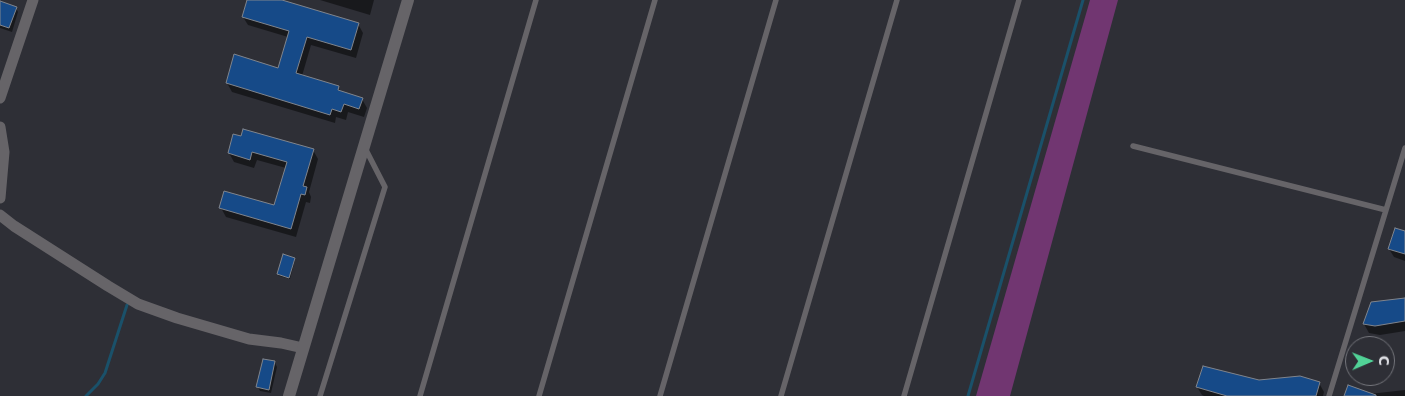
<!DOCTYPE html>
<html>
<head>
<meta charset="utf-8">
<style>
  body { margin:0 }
  #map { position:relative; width:1405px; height:396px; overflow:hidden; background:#2e2f36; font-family:"DejaVu Sans",sans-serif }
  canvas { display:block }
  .north { position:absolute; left:1345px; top:336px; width:50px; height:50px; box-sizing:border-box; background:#2e2f36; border:1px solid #74757b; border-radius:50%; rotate:89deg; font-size:14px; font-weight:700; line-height:20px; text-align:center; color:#dcdde2 }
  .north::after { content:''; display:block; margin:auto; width:18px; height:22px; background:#51d397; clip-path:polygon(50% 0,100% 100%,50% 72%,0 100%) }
</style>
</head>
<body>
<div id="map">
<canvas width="1405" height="396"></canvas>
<div class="north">С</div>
</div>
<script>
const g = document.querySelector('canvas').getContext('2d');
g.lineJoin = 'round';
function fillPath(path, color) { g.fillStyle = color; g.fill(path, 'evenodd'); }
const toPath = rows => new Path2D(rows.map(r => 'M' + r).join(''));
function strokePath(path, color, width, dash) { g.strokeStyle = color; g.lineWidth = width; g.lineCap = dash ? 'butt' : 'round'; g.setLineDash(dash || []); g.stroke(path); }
fillPath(toPath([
  [1090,0,1118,0,1010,396,976,396]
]), '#713671');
fillPath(toPath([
  [248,0,278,0,358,24,363,33,356,58,311,45,302,76,338,87,341,92,362,99,367,108,364,117,348,112,346,120,336,117,335,123,232,92,227,83,278,69,288,37,248,25,243,17],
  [320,0,374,0,370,15],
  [0,2,16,8,18,12,12,32,0,28],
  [234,136,313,150,318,159,309,192,311,197,310,203,306,202,296,237,226,217,221,208,275,207,286,168,257,160,254,168,234,162,229,153],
  [1405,232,1405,261,1394,257,1389,249],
  [294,259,295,260,290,279,279,276,278,274],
  [1405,300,1405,331,1380,335,1369,333,1364,324],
  [275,363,277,367,271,393,260,391,258,387],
  [1258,381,1319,383,1324,392,1323,396,1204,396,1202,395,1197,387],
  [1405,390,1405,396,1346,396,1369,394]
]), '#0007');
strokePath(toPath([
  [86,396,98,384,105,373,127,305],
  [968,396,1083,0]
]), '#1a516a', 3);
const building = toPath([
  [247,0,282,0,359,23,351,50,307,37,296,73,339,86,338,90,363,98,359,109,344,104,341,112,332,109,330,115,226,83,234,54,278,68,289,31,242,17,247,0],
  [0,1,17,7,9,28,0,25,0,1],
  [243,129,314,149,303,186,307,187,305,195,301,194,291,229,219,208,224,191,274,205,287,162,252,152,250,160,228,153,233,134,241,136,243,129],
  [1395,228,1405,231,1405,254,1388,249,1395,228],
  [283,254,295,258,289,278,277,274,283,254],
  [1405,298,1405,321,1375,326,1363,324,1371,302,1405,298],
  [263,359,275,361,269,390,256,387,263,359],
  [1203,366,1259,380,1300,376,1320,382,1316,396,1227,396,1196,387,1203,366],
  [1348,385,1376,395,1376,396,1344,396,1348,385]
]);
fillPath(building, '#164a88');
strokePath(building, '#80858d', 1);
strokePath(toPath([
  [1133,146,1386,210],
  [320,396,385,187,365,148],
  [420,396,536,0],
  [539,396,655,0],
  [660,396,776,0],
  [781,396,897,0],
  [904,396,1019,0],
  [1329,396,1405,148]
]), '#666468', 5.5);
strokePath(toPath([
  [0,98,33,0],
  [0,127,4,152,0,198],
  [0,215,14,226,108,286,138,304,177,318,249,339,281,343,303,348]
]), '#666468', 11);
strokePath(toPath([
  [289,396,408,0]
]), '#666468', 12);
</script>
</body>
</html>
